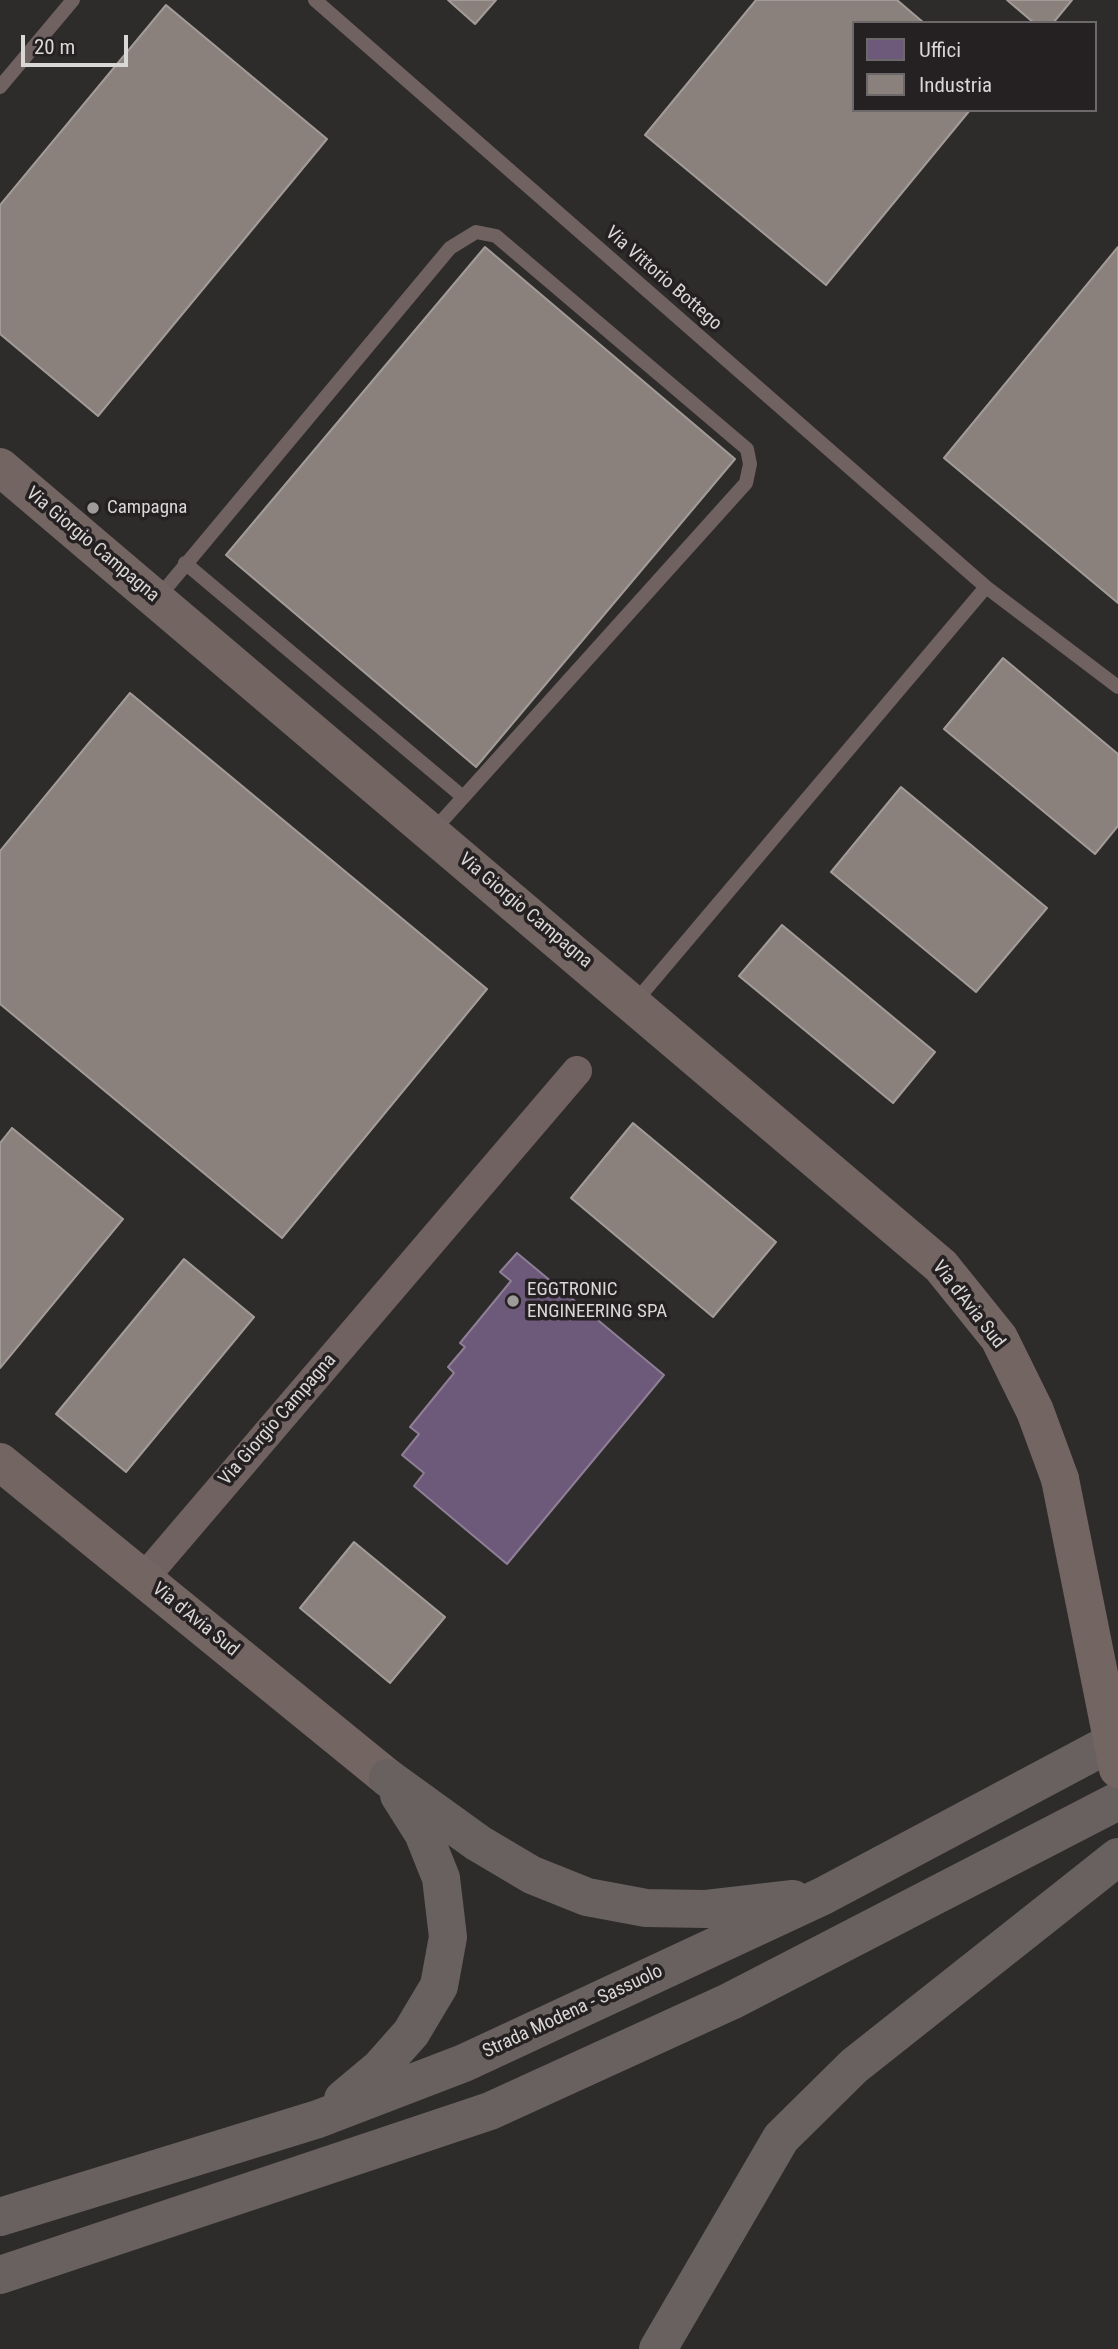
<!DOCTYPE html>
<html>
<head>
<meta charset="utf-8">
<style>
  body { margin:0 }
  #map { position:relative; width:1118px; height:2349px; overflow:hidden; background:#2e2b2b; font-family:"Roboto Condensed",sans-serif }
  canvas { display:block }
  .legend { position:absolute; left:852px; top:21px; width:245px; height:91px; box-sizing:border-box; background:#252021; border:2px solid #6d696a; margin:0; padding:9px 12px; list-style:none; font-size:21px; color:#dad7d7 }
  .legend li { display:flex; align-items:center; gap:14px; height:35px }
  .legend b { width:35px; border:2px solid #6d696a }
  .scale { position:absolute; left:21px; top:35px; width:107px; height:32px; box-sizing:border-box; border:4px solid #dad7d7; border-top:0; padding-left:9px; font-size:21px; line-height:24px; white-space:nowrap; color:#dad7d7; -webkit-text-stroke:5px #252021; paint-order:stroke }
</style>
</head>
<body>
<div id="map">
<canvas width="1118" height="2349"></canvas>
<ul class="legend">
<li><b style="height:19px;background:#6d597a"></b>Uffici</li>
<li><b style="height:19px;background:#8a817c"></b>Industria</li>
</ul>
<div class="scale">20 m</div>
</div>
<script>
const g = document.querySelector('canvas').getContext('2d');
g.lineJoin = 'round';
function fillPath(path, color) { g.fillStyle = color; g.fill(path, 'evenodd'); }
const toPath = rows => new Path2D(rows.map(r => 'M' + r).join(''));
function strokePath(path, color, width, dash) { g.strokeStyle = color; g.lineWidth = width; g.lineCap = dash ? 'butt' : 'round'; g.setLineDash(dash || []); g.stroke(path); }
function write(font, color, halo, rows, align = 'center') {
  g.font = font + ' "Roboto Condensed",sans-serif'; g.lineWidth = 7; g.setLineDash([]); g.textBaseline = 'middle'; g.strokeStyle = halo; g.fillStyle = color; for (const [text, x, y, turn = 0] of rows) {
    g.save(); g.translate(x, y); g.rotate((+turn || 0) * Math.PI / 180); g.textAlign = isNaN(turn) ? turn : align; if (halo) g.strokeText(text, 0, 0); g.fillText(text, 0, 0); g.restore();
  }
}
const offices = toPath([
  [517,1253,664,1375,507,1564,414,1486,424,1473,402,1455,419,1434,410,1427,454,1373,448,1367,465,1347,460,1343,511,1281,500,1272,517,1253]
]);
fillPath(offices, '#6d597a');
strokePath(offices, '#8e7f96', 2);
const industry = toPath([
  [448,0,496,0,475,24,448,0],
  [756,0,897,0,924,23,854,23,854,110,970,110,826,285,645,135,756,0],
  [1007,0,1072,0,1053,23,1034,23,1007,0],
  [166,5,327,139,98,416,0,334,0,205,166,5],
  [485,247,735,459,476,767,226,555,485,247],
  [1118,247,1118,603,944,458,1118,247],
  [1003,658,1118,754,1118,826,1095,854,944,729,1003,658],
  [130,693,487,989,282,1238,0,1004,0,851,130,693],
  [901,787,1047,908,976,992,831,872,901,787],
  [782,925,935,1052,893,1103,739,976,782,925],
  [633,1123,776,1242,713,1317,571,1198,633,1123],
  [12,1128,123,1219,0,1368,0,1143,12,1128],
  [184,1259,254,1317,126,1472,56,1414,184,1259],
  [354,1542,445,1617,390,1683,300,1608,354,1542]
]);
fillPath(industry, '#8a817c');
strokePath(industry, '#a29b97', 2);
strokePath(toPath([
  [315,0,986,587,1118,687],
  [0,87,73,0],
  [185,563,463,797],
  [157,599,450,248,476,232,496,236,747,449,750,464,746,483,432,832],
  [635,1002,986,587]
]), '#6f6260', 14);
strokePath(toPath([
  [144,1578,577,1071]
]), '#6f6260', 30);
strokePath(toPath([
  [0,467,941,1266,999,1338,1035,1411,1060,1479],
  [0,1462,388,1778]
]), '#726562', 38);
strokePath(toPath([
  [388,1778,478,1843,532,1875,587,1897,646,1908,706,1909,793,1899],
  [343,2099,380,2068,411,2033,439,1986,448,1937,441,1878,423,1833,399,1795],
  [0,2217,318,2119,464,2063,823,1896,1118,1739],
  [0,2275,490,2111,731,2001,1118,1801],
  [658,2349,781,2138,854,2066,1118,1857]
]), '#686160', 38);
strokePath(toPath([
  [1060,1479,1118,1769]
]), '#726562', 38);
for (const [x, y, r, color] of [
  [93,508,7,"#9e9b9b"],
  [513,1301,7,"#9e9b9b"]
]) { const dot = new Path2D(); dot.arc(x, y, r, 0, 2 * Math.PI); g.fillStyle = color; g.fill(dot); strokePath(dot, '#252021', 2.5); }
write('19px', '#dad7d7', '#252021', [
  ["Via Vittorio Bottego",663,279,41],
  ["Via Giorgio Campagna",92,545,40],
  ["Via Giorgio Campagna",525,911,40],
  ["Via d'Avia Sud",968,1305,52],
  ["Via Giorgio Campagna",278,1420,-49],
  ["Via d'Avia Sud",195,1620,39],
  ["Strada Modena - Sassuolo",573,2012,-25]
]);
write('19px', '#dad7d7', '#252021', [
  ["Campagna",107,508],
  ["EGGTRONIC",527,1290],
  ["ENGINEERING SPA",527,1312]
], 'left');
</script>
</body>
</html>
